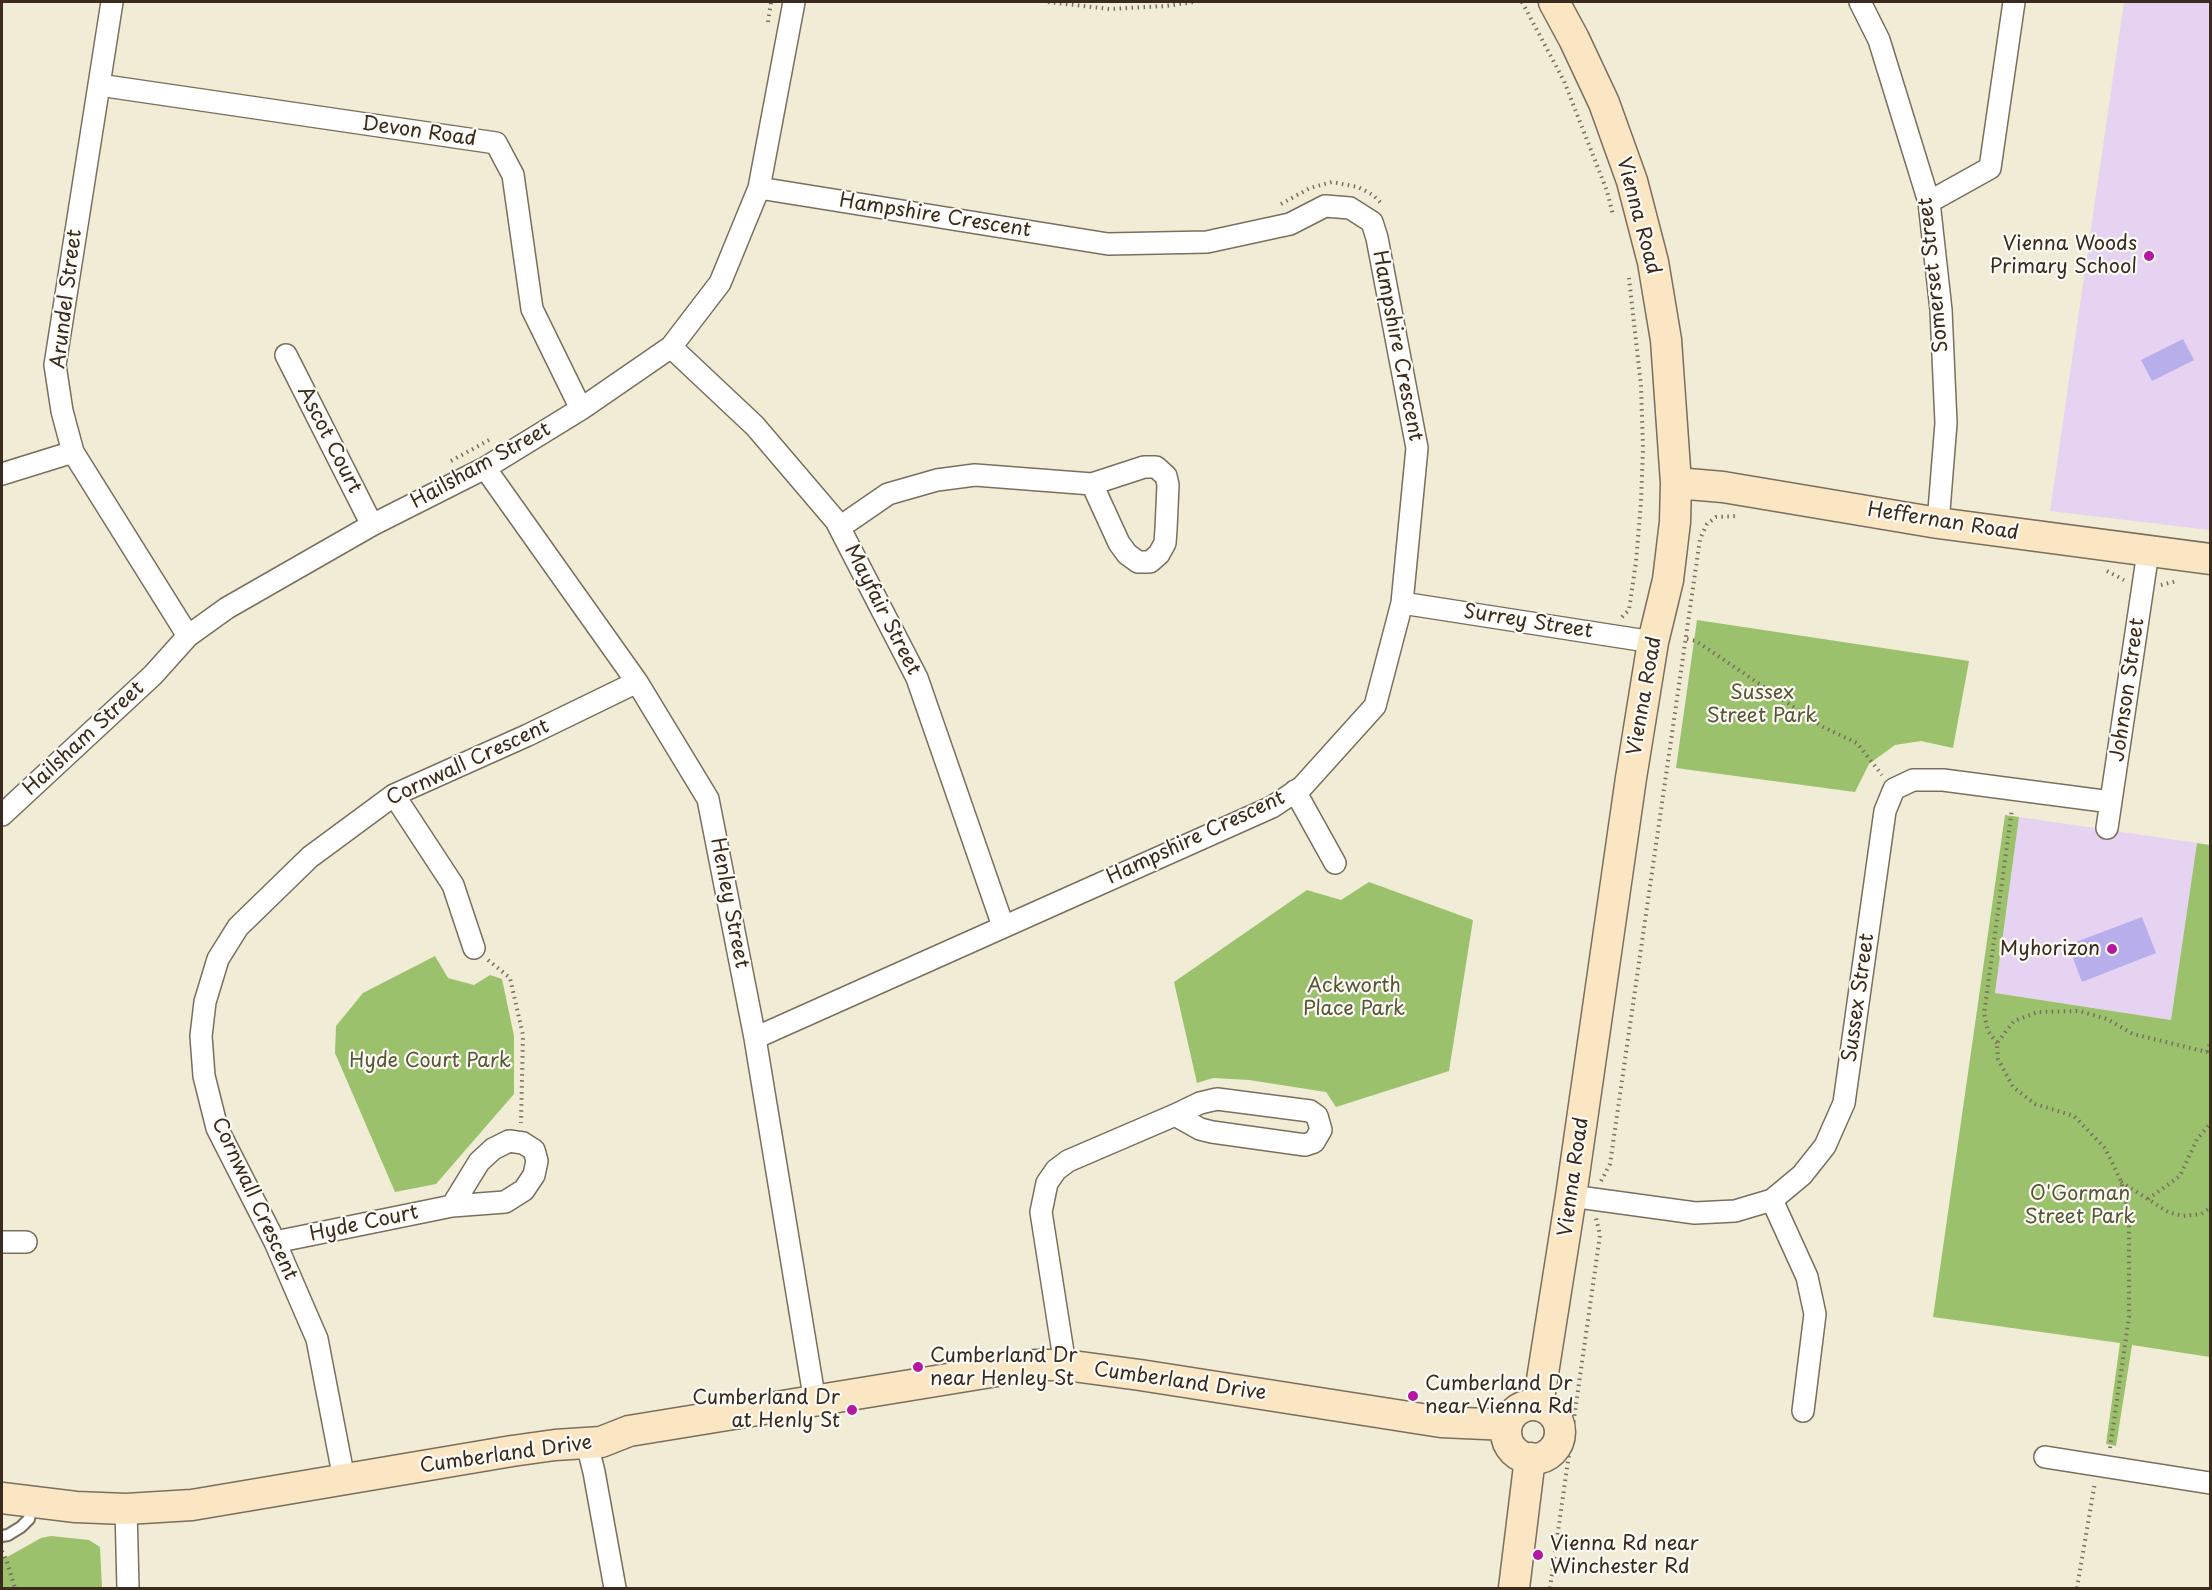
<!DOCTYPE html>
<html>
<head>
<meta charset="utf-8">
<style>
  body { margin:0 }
  #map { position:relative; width:2212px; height:1590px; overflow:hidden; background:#f0ecd6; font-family:"Playpen Sans",sans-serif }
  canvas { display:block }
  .frame { position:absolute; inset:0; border:3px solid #3b2a1e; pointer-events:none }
</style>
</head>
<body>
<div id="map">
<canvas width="2212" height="1590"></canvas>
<div class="frame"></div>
</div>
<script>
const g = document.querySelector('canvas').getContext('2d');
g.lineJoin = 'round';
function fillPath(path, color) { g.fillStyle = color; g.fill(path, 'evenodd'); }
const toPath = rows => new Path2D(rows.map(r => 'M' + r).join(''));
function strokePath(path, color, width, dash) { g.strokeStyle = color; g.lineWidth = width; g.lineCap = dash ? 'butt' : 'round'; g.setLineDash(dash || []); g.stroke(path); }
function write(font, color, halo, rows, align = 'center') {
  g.font = font + ' "Playpen Sans",sans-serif'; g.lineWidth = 4.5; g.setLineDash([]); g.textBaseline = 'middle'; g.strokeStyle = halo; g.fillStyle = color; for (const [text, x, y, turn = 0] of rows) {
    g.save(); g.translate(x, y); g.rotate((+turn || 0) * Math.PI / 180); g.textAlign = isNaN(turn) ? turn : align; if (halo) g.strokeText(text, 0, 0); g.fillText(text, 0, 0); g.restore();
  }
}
fillPath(toPath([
  [2124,2,2210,2,2210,530,2050,511],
  [2019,817,2197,843,2171,1020,1995,993]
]), '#e5d3f1');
fillPath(toPath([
  [1697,620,1969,661,1953,748,1921,741,1895,745,1869,764,1855,792,1676,768],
  [2005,815,2019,817,1995,993,2171,1020,2197,843,2210,845,2210,1357,2132,1345,2116,1446,2106,1444,2120,1343,1933,1317],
  [1369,882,1473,920,1449,1071,1336,1107,1326,1092,1249,1080,1213,1078,1197,1083,1174,982,1307,890,1341,900],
  [435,956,448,978,474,985,490,975,502,979,514,1036,514,1094,436,1184,395,1192,335,1053,336,1026,363,993],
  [51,1536,89,1540,100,1547,102,1588,2,1588,2,1558,9,1556,41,1538]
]), '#9cc16c');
fillPath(toPath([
  [2183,339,2194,360,2152,381,2141,360],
  [2142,917,2156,953,2082,982,2068,945]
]), '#b8aeeb');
const lane = toPath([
  [2,1536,8,1535,21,1527,29,1519,32,1503]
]);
const street = toPath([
  [112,2,55,365,62,411,73,452,188,636],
  [1860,2,1879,40,1929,202,1941,310,1946,423,1938,523],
  [99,85,496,143,513,175,532,309,581,409],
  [1929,202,1990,168,2014,2],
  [671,347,755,426,836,521,917,678,1003,926],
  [286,355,372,525],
  [1144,467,1156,467,1166,476,1168,485,1166,529,1165,543,1159,554,1150,562,1138,562,1127,554,1119,543,1092,484,1144,467],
  [485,468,637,682,708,799,755,1038,815,1402],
  [2,474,73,452],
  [840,527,888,494,937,480,975,475,1092,484],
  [1402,603,1653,642],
  [1295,791,1335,863],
  [394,795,453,885,474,948],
  [2,815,153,675,188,636,227,608,372,525,485,468,581,409,671,347,720,283,759,188,794,2],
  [2107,828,2148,552],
  [755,1038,1272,807,1302,787,1375,706,1402,603,1417,448,1377,238,1372,222,1350,208,1325,206,1290,224,1207,242,1108,244,759,188],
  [1217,1099,1310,1111,1317,1116,1321,1130,1314,1142,1305,1145,1212,1132,1200,1129,1175,1115,1200,1103,1217,1099],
  [509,1141,523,1143,534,1150,537,1161,534,1175,524,1190,505,1202,452,1206,479,1162,493,1149,509,1141],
  [1571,1196,1695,1213,1735,1211,1772,1200,1802,1175,1825,1146,1844,1103,1885,811,1894,789,1913,780,1943,780,2111,802],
  [1772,1200,1807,1277,1815,1314,1803,1411],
  [2,1242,26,1242],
  [275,1242,452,1206],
  [1065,1365,1041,1212,1047,1183,1056,1170,1068,1161,1175,1115],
  [587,1444,594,1472,615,1588],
  [2045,1457,2210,1483],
  [344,1479,317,1339,275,1242,217,1128,204,1076,201,1036,205,1002,218,959,238,927,310,857,394,795,528,735,637,682],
  [126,1509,128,1588]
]);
const secondary = toPath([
  [1676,483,1723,487,1938,523,2210,559],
  [1538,1405,1571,1196,1631,778,1653,642,1668,580,1675,522,1676,483,1666,340,1653,262,1632,181,1604,103,1574,39,1554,2],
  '1506 1432a27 27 0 1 1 54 0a27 27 0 1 1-54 0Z',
  [2,1498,76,1507,126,1509,192,1505,512,1451,555,1445,601,1442,629,1431,1034,1365,1065,1365,1140,1375,1441,1422,1507,1425],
  [1514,1588,1530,1458]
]);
strokePath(lane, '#7a6e5e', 14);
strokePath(street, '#7a6e5e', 24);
strokePath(secondary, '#7a6e5e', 33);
strokePath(toPath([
  [1048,2,1110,9,1166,6,1194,2],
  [1522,2,1564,81,1607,191,1613,215],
  [768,22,771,2],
  [1281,204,1310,188,1332,182,1358,187,1373,195,1382,204],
  [451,461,489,440],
  [2107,571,2124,580],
  [2161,585,2177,581],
  [1622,617,1629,610,1636,562,1641,502,1643,449,1641,386,1629,278],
  [1687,639,1696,641,1823,727,1857,743,1882,775],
  [488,960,510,978,523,1035,521,1123],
  [1997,1043,1988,1031,1984,1014,2012,809],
  [2207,1052,2210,1044],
  [1601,1181,1610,1164,1700,539,1707,524,1716,517,1737,516],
  [2121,1182,2168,1212,2183,1216,2201,1214,2210,1208],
  [2148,1199,2180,1176,2197,1139,2210,1124],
  [2110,1448,2129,1317,2129,1219,2121,1181,2105,1148,2074,1116,2035,1104,2013,1087,1998,1059,1997,1043,2014,1021,2038,1012,2079,1011,2107,1019,2133,1034,2207,1052,2210,1055],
  [2,1551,7,1562,15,1588],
  [1550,1588,1600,1235,1596,1218],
  [2077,1588,2095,1482]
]), '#7a6e5e', 4, [1.5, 4.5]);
strokePath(lane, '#fff', 10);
strokePath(street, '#fff', 21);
strokePath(secondary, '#fbe6c4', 30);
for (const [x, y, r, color] of [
  [2149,256,6,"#b5179e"],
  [2112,949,6,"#b5179e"],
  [918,1367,6,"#b5179e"],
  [1413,1396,6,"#b5179e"],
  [852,1410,6,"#b5179e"],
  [1538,1555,6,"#b5179e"]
]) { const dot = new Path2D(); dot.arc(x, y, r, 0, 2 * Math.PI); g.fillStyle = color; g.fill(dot); strokePath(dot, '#fdfcf7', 2); }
write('20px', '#3b2a1e', '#fdfcf7', [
  ["Devon Road",419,132,8],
  ["Hampshire Crescent",935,216,9],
  ["Vienna Road",1638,216,75],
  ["Somerset Street",1934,275,-96],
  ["Arundel Street",67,299,-83],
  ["Hampshire Crescent",1397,346,79],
  ["Ascot Court",329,440,63],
  ["Hailsham Street",481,466,-29],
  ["Heffernan Road",1943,522,9],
  ["Mayfair Street",882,610,63],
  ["Surrey Street",1528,622,9],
  ["Johnson Street",2128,690,-82],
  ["Vienna Road",1645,696,-80],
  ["Hailsham Street",84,739,-43],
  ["Cornwall Crescent",468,763,-25],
  ["Hampshire Crescent",1196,838,-25],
  ["Henley Street",729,903,79],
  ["Sussex Street",1859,998,-82],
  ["Vienna Road",1574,1177,-82],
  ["Cornwall Crescent",254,1199,65],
  ["Hyde Court",364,1224,-12],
  ["Cumberland Drive",1180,1382,8],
  ["Cumberland Drive",506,1455,-8]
]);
write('20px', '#3b2a1e', '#fdfcf7', [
  ["Vienna Woods",2137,244],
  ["Primary School",2137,267],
  ["Myhorizon",2100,949],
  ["Cumberland Dr",930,1356,"left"],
  ["near Henley St",930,1379,"left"],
  ["Cumberland Dr",1425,1384,"left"],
  ["near Vienna Rd",1425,1407,"left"],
  ["Cumberland Dr",840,1398],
  ["at Henly St",840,1421],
  ["Vienna Rd near",1550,1544,"left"],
  ["Winchester Rd",1550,1567,"left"]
], 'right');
write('20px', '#585735', '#fdfcf7', [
  ["Sussex",1762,693],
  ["Street Park",1762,716],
  ["Ackworth",1354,986],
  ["Place Park",1354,1009],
  ["Hyde Court Park",430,1061],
  ["O'Gorman",2080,1194],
  ["Street Park",2080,1217]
]);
</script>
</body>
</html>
